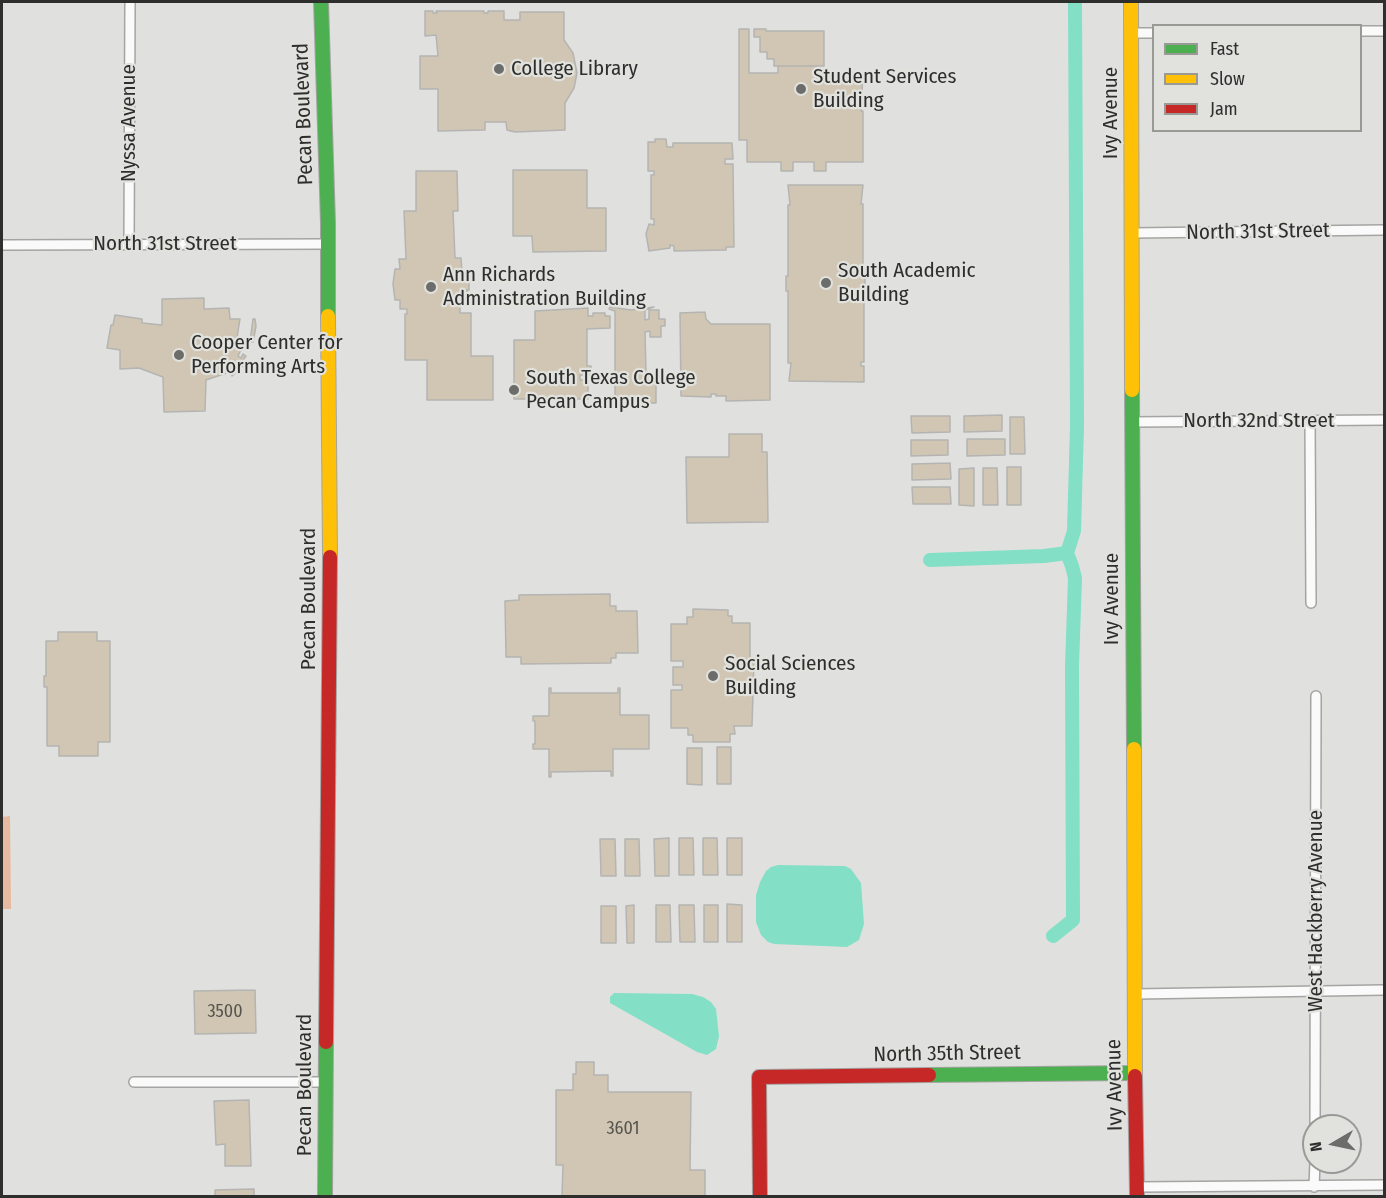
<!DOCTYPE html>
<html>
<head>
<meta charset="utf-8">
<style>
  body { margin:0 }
  #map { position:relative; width:1386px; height:1198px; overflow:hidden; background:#e0e1de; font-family:"Fira Sans Condensed",sans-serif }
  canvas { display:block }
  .frame { position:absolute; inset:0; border:3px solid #2e2e2c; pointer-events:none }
  .legend { position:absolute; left:1152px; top:24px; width:210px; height:108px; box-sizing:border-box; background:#e1e2dd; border:2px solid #999a96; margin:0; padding:8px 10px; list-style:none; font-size:18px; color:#2e2e2c }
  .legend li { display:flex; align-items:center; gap:12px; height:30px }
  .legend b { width:30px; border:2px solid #999a96 }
  .north { position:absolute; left:1302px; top:1114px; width:60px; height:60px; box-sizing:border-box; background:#e1e2dd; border:2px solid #999a96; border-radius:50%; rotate:261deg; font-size:16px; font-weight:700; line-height:24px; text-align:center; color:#2e2e2c }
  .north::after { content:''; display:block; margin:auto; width:21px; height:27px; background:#6c6d6a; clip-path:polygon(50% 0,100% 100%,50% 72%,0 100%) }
</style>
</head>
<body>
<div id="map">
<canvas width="1386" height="1198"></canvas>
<div class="frame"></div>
<ul class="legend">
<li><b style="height:8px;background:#4caf50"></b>Fast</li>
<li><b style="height:8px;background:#ffc107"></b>Slow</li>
<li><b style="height:8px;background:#c62828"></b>Jam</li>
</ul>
<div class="north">N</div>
</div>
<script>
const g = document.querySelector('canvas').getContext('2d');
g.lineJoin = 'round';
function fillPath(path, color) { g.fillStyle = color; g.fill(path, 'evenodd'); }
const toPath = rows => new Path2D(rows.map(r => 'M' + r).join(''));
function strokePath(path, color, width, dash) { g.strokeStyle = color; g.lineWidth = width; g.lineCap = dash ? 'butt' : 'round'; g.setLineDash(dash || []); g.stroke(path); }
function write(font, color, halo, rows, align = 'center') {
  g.font = font + ' "Fira Sans Condensed",sans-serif'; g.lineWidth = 4.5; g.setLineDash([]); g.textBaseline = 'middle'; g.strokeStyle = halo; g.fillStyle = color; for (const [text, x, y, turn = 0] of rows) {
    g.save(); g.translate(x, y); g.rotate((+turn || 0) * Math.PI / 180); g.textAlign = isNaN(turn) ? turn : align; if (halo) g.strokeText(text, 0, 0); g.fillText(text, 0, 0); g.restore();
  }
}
fillPath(toPath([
  [10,816,11,909,2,909,2,817]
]), '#e6b9a0');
fillPath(toPath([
  [778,865,845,866,851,869,861,883,864,924,859,940,847,947,774,944,768,942,761,935,756,922,756,895,760,882,766,871,771,867],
  [614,993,692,994,703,997,711,1002,716,1009,719,1036,716,1049,707,1055,697,1052,610,1003,610,997]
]), '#83dfc6');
strokePath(toPath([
  [1067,553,1074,531,1077,426,1075,2],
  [930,560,1044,556,1067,553,1072,566,1075,578,1072,666,1073,920,1053,936]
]), '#83dfc6', 14);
const building = toPath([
  [425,11,433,11,433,13,437,13,436,11,484,11,484,13,488,13,488,11,504,11,504,20,520,20,520,12,564,12,564,40,573,53,577,73,574,88,565,103,565,130,515,132,507,130,506,122,485,122,485,130,438,131,438,89,420,89,420,56,438,56,436,35,425,36,425,11],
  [739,29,749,29,749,73,778,73,778,66,818,66,818,73,863,73,861,111,863,111,863,162,826,162,826,171,814,171,814,162,793,162,793,171,781,171,781,162,747,162,747,140,739,140,739,29],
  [754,29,766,29,766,31,824,31,824,66,774,66,774,59,767,59,767,52,760,52,760,37,754,37,754,29],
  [655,139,666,139,667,147,673,147,673,143,732,143,733,159,725,159,725,164,733,164,734,247,726,247,726,250,674,251,674,246,670,245,670,248,649,251,646,234,649,224,654,225,654,219,651,219,651,175,654,175,654,171,648,171,648,142,655,142,655,139],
  [513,170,587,170,587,208,606,208,606,251,533,252,532,236,513,236,513,170],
  [416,171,457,171,458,211,453,211,455,258,461,258,462,272,467,272,467,276,469,276,469,290,467,290,467,295,460,295,460,313,471,313,471,356,493,356,493,400,427,400,427,360,405,360,405,314,407,314,407,309,400,309,400,300,395,300,393,284,395,269,400,269,399,259,406,259,404,211,416,211,416,171],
  [788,185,863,185,861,204,863,204,863,276,865,277,865,289,864,289,864,362,861,362,861,366,864,366,864,382,789,381,791,363,788,363,788,291,786,291,786,276,788,276,788,205,790,205,788,185],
  [204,298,204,309,229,308,230,319,240,319,237,337,246,340,238,356,241,358,243,354,246,356,243,360,246,363,232,376,230,372,206,380,205,411,164,412,163,377,139,368,120,369,120,350,107,348,111,325,113,325,115,315,142,319,142,323,162,325,162,299,204,298],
  [610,307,631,310,654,307,645,310,645,320,649,319,649,310,659,310,659,319,665,319,665,326,661,326,661,337,650,337,650,331,645,332,646,374,656,374,656,403,620,403,620,397,615,397,615,311,609,309,610,307],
  [588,308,588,316,593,316,593,313,605,313,605,316,610,316,610,328,587,329,587,366,591,366,591,375,580,375,580,380,588,380,588,399,514,399,514,340,535,340,535,311,588,308],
  [705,312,706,319,711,324,770,324,770,400,726,401,726,396,716,396,716,394,711,394,711,397,681,396,680,313,705,312],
  [253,319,255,319,256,326,253,342,250,342,253,319],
  [1002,415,1002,431,964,432,964,416,1002,415],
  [911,416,950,416,950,432,912,433,911,416],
  [1010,417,1024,417,1025,454,1010,454,1010,417],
  [729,434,762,434,762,452,767,452,768,522,687,523,686,457,729,457,729,434],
  [967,439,1005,439,1005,455,967,456,967,439],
  [911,440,948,440,948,455,911,456,911,440],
  [950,463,951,479,912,480,912,464,950,463],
  [1007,467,1021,467,1021,505,1007,505,1007,467],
  [974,468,974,506,959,505,959,469,974,468],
  [983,468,997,468,998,505,983,505,983,468],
  [912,487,950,487,951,504,913,504,912,487],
  [610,594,610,606,616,606,616,611,637,611,638,653,616,653,616,658,611,658,611,663,521,664,521,657,506,657,505,601,519,600,519,595,610,594],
  [693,609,728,610,728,616,732,616,732,623,750,623,750,660,754,660,752,726,734,726,735,734,730,734,730,742,693,742,693,735,688,735,688,728,671,728,671,690,682,690,682,685,673,685,673,667,683,667,683,661,671,661,671,624,687,624,687,617,693,617,693,609],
  [58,632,97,632,97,641,110,641,110,742,98,742,98,756,59,756,59,746,47,746,47,687,44,687,44,676,46,676,46,641,58,641,58,632],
  [549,688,551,688,551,693,618,693,618,688,620,688,620,715,649,715,649,749,613,749,613,776,611,776,611,771,551,772,551,777,549,777,549,749,533,749,533,744,535,744,535,721,533,721,533,716,549,716,549,688],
  [717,747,731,747,731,784,717,784,717,747],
  [687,748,702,748,702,785,687,784,687,748],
  [669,838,669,876,655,876,654,839,669,838],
  [679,838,693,838,694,875,679,875,679,838],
  [703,838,717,838,718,875,703,875,703,838],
  [727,838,742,838,742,875,727,875,727,838],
  [600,839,615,839,616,876,601,876,600,839],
  [625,839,639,839,640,876,625,876,625,839],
  [727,904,742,905,742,942,727,942,727,904],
  [634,905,634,943,627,943,626,906,634,905],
  [656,905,670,905,671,942,656,942,656,905],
  [679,905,694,905,695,942,680,942,679,905],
  [704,905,718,905,718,942,704,942,704,905],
  [601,906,616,906,616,943,601,943,601,906],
  [255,990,256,1033,195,1034,194,991,255,990],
  [576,1062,594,1062,594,1075,608,1075,608,1092,691,1092,690,1170,705,1170,705,1196,555,1196,562,1196,563,1165,556,1165,556,1090,573,1090,573,1074,576,1074,576,1062],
  [249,1100,251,1166,225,1166,225,1144,216,1145,214,1101,249,1100],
  [254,1189,254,1196,215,1196,215,1190,254,1189]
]);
fillPath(building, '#d0c6b3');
strokePath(building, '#b4b4b2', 1.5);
const street = toPath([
  [1360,31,1384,31],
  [1132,33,1154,33],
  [1132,233,1384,230],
  [129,244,130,2],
  [2,245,328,244],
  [1310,421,1311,603],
  [1133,422,1384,420],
  [1135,994,1384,990],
  [134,1082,326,1082],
  [1315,1126,1316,696],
  [1138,1187,1384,1185],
  [1314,1187,1315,1162]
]);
const fast = toPath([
  [321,2,328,223,328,316],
  [1132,390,1134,749],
  [929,1075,1135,1073],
  [325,1196,326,1042]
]);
const slow = toPath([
  [1131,2,1132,390],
  [328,316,330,557],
  [1134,749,1135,1076]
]);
const jam = toPath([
  [326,1042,330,557],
  [1135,1076,1137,1196],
  [760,1196,759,1077,929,1075]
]);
strokePath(street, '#a4a4a2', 12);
strokePath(fast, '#a4a4a2', 16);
strokePath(slow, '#a4a4a2', 16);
strokePath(jam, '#a4a4a2', 16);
strokePath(street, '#fafafa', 9);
strokePath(fast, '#4caf50', 14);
strokePath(slow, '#ffc107', 14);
strokePath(jam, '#c62828', 14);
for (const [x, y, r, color] of [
  [499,69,6,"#6c6d6a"],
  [801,89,6,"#6c6d6a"],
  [826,283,6,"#6c6d6a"],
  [431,287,6,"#6c6d6a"],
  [179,355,6,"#6c6d6a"],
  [514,390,6,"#6c6d6a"],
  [713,676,6,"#6c6d6a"]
]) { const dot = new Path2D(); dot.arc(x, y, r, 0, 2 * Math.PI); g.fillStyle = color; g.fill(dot); strokePath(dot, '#e1e2dd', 2); }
write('18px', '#56544e', null, [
  ["3500",225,1012],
  ["3601",623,1129]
]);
write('21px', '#2e2e2c', '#e1e2dd', [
  ["College Library",511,69],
  ["Student Services",813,77],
  ["Building",813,101],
  ["South Academic",838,271],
  ["Building",838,295],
  ["Ann Richards",443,275],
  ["Administration Building",443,299],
  ["Cooper Center for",191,343],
  ["Performing Arts",191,367],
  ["South Texas College",526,378],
  ["Pecan Campus",526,402],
  ["Social Sciences",725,664],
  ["Building",725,688]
], 'left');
write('21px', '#2e2e2c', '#e1e2dd', [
  ["Ivy Avenue",1111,113,-90],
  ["Pecan Boulevard",304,114,-92],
  ["Nyssa Avenue",129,123,-90],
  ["North 31st Street",1258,232,-1],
  ["North 31st Street",165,244],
  ["North 32nd Street",1259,421],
  ["Pecan Boulevard",309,599,-90],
  ["Ivy Avenue",1112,599,-90],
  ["West Hackberry Avenue",1316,911,-90],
  ["North 35th Street",947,1054,-1],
  ["Pecan Boulevard",305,1085,-90],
  ["Ivy Avenue",1115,1085,-91]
]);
</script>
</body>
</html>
